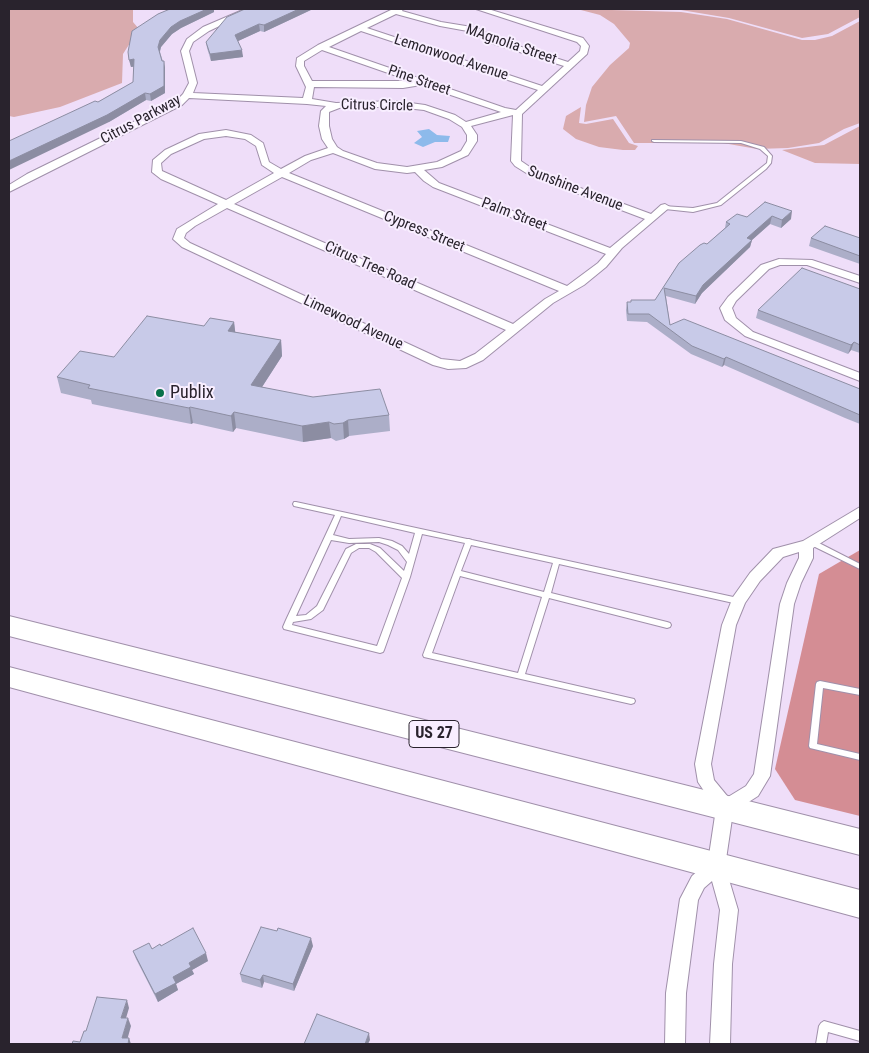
<!DOCTYPE html>
<html>
<head>
<meta charset="utf-8">
<style>
  body { margin:0 }
  #map { position:relative; width:869px; height:1053px; overflow:hidden; background:#efdef9; font-family:"Roboto Condensed",sans-serif }
  canvas { display:block }
  .frame { position:absolute; inset:0; border:10px solid #29232d; pointer-events:none }
</style>
</head>
<body>
<div id="map">
<canvas width="869" height="1053"></canvas>
<div class="frame"></div>
</div>
<script>
const g = document.querySelector('canvas').getContext('2d');
g.lineJoin = 'round';
function fillPath(path, color) { g.fillStyle = color; g.fill(path, 'evenodd'); }
const toPath = rows => new Path2D(rows.map(r => 'M' + r).join(''));
function strokePath(path, color, width, dash) { g.strokeStyle = color; g.lineWidth = width; g.lineCap = dash ? 'butt' : 'round'; g.setLineDash(dash || []); g.stroke(path); }
function write(font, color, halo, rows, align = 'center') {
  g.font = font + ' "Roboto Condensed",sans-serif'; g.lineWidth = 4; g.setLineDash([]); g.textBaseline = 'middle'; g.strokeStyle = halo; g.fillStyle = color; for (const [text, x, y, turn = 0] of rows) {
    g.save(); g.translate(x, y); g.rotate((+turn || 0) * Math.PI / 180); g.textAlign = isNaN(turn) ? turn : align; if (halo) g.strokeText(text, 0, 0); g.fillText(text, 0, 0); g.restore();
  }
}
fillPath(toPath([
  [9,9,133,9,133,22,139,29,123,54,122,83,60,107,14,117,9,116],
  [577,9,681,12,727,19,802,40,815,40,832,36,860,21,860,123,844,129,819,143,788,148,757,149,723,143,634,143,616,116,584,122,586,105,592,87,610,65,629,48,630,43,614,24,600,15],
  [657,9,860,9,860,17,828,34,802,38,729,18,681,10],
  [581,107,579,123,586,124,613,119,629,143,638,146,635,150,623,150,599,147,576,139,563,129,566,116],
  [860,126,860,164,815,163,782,150,824,145]
]), '#d9abae');
fillPath(toPath([
  [860,550,860,816,795,800,775,769,819,574]
]), '#d48d94');
fillPath(toPath([
  [429,129,437,135,450,136,448,142,435,142,423,147,414,143,422,137,417,131]
]), '#8dbaeb');
const service = toPath([
  [652,140,741,141,764,147,772,156,771,163,766,169,721,205,693,212,665,209,662,207,663,206,693,208,717,203,767,163,768,156,760,149,741,143,654,142,652,141,652,140],
  [294,502,296,502,467,539,469,539,472,540,738,598,741,599,742,601,741,603,738,604,559,564,551,593,667,622,670,623,671,625,670,627,667,628,549,598,525,674,634,699,635,701,634,703,631,704,424,657,423,655,465,543,422,534,410,577,384,650,383,652,380,653,284,629,283,627,286,620,335,515,294,506,293,504,294,502],
  [341,516,415,533,409,554,402,546,392,541,379,538,349,539,333,535,341,516],
  [331,540,349,543,379,542,388,545,398,550,407,562,404,571,380,548,370,544,356,544,346,549,317,606,306,615,296,616,331,540],
  [471,545,553,563,544,592,461,571,471,545],
  [359,548,369,548,376,552,402,578,377,646,292,625,293,622,311,619,323,610,351,553,359,548],
  [460,576,542,597,518,673,432,653,460,576],
  [811,541,815,541,860,564,860,569,811,545,810,543,811,541],
  [820,681,860,689,860,695,823,688,817,744,860,754,860,760,810,748,809,746,816,684,817,682,820,681],
  [824,1021,860,1031,860,1041,828,1032,826,1044,816,1044,819,1026,821,1023,824,1021]
]);
const minor = toPath([
  [245,9,255,9,209,31,193,42,189,51,197,83,193,93,303,98,306,87,296,66,297,58,318,45,393,9,403,9,402,11,441,22,478,28,497,39,568,62,580,51,581,46,577,42,476,9,488,9,583,38,589,46,587,54,522,114,521,161,537,172,651,214,661,205,665,204,670,207,622,248,606,267,584,285,553,303,483,360,466,368,448,369,433,365,182,247,173,239,177,229,218,204,161,179,152,172,153,160,165,150,199,134,226,130,251,135,263,143,269,162,281,169,305,156,328,148,322,139,319,126,321,111,326,106,307,104,189,98,182,105,9,192,9,185,27,174,176,101,183,94,189,83,181,51,187,39,203,27,245,9],
  [396,14,440,26,473,32,491,43,564,66,542,86,367,28,396,14],
  [361,31,538,90,516,110,505,108,329,47,361,31],
  [322,50,411,81,312,81,304,66,304,61,322,50],
  [421,85,501,112,466,122,455,115,425,105,396,101,336,103,312,99,314,87,403,88,421,85],
  [342,107,396,107,424,110,449,119,462,127,467,135,467,141,461,151,437,162,407,167,377,163,343,151,337,147,332,139,329,126,329,112,342,107],
  [513,115,511,161,515,166,531,176,645,219,610,248,439,183,424,170,442,167,468,155,477,141,477,135,471,126,513,115],
  [226,136,245,139,256,146,262,165,274,173,226,200,162,171,161,163,171,154,204,139,226,136],
  [333,153,375,169,407,173,415,172,424,181,433,187,606,254,598,263,567,286,289,173,311,160,333,153],
  [282,177,559,291,545,299,513,324,234,204,282,177],
  [227,208,506,330,475,354,460,361,441,359,190,243,184,238,186,233,195,226,227,208],
  [779,259,812,260,860,276,860,283,807,265,780,265,769,269,736,301,732,308,736,318,753,332,860,373,860,381,745,336,725,320,720,308,728,297,761,265,779,259],
  [860,507,860,518,813,548,813,558,801,583,794,604,770,776,758,796,733,812,725,866,738,910,732,964,730,1044,710,1044,714,964,720,910,712,881,704,888,698,900,686,993,685,1044,665,1044,666,993,680,899,692,876,708,862,716,809,698,782,695,764,722,625,733,597,750,573,773,549,803,541,860,507],
  [799,552,799,558,787,583,780,604,754,774,746,786,728,797,714,780,711,764,736,625,745,603,760,581,783,557,799,552]
]);
const trunk = toPath([
  [9,616,860,829,860,855,9,636,9,616],
  [9,667,860,890,860,918,9,687,9,667]
]);
strokePath(service, '#a090aa', 2);
strokePath(minor, '#a090aa', 2);
strokePath(trunk, '#a090aa', 2);
fillPath(service, '#fff');
fillPath(minor, '#fff');
fillPath(trunk, '#fff');
fillPath(toPath([
  [170,9,214,9,214,12,181,28,172,34,161,47,160,52,165,68,165,93,151,101,146,100,109,122,98,102,133,82,134,67,131,67,128,52],
  [245,9,313,9,264,32,260,31,238,41,243,57,211,61,207,48,206,42],
  [765,202,791,219,781,228,770,224,752,240,750,247,702,293,695,304,666,296,670,325,860,389,860,424,845,418,724,365,722,367,691,354,647,322,627,321,626,310,627,302,631,302,631,300,655,300,679,263,707,244,725,228,726,222,747,217],
  [811,238,860,238,860,264,809,246],
  [860,289,860,353,851,350,848,354,756,318,758,310],
  [234,322,235,332,281,340,282,356,262,387,389,415,390,431,349,436,344,439,336,441,331,438,303,442,236,428,233,432,193,423,191,424,92,404,91,400,61,393,57,377,204,326],
  [161,946,208,961,192,970,194,974,176,984,178,990,158,1002,136,959,133,951,152,949],
  [313,946,294,991,264,982,262,988,242,982,240,974]
]), '#acaec8');
fillPath(toPath([
  [207,9,214,9,214,12,181,28,172,34,161,47,159,54,158,47,160,40,171,27,180,21],
  [299,9,313,9,264,32,264,25],
  [259,24,260,31,236,42,235,35],
  [242,50,243,57,211,61,210,54],
  [134,59,136,66,131,67,129,60],
  [164,61,165,68,165,93,151,101,150,94],
  [145,93,146,100,109,122,9,170,9,161],
  [792,211,791,219,781,228,782,220],
  [772,216,770,224,752,240,750,247,702,293,695,304,696,296,703,285,747,238],
  [234,322,236,338,228,331],
  [281,340,282,356,253,401,251,385],
  [854,342,851,350,848,354,851,345],
  [726,357,724,365,722,367,724,359],
  [190,407,193,423,191,424,189,408],
  [234,412,236,428,233,432,231,416],
  [348,420,349,436,344,439,343,423],
  [329,422,331,438,303,442,302,426],
  [311,938,313,946,294,991,293,984],
  [206,953,208,961,192,970,194,974,176,984,178,990,158,1002,155,994,173,977,189,963],
  [263,975,264,982,262,988,260,980],
  [127,1000,129,1008,124,1025,121,1018],
  [128,1018,131,1026,126,1044,122,1038],
  [369,1033,370,1040,368,1044,365,1044],
  [129,1038,131,1044,128,1044]
]), '#8c8da2');
const building = toPath([
  [170,9,207,9,180,21,171,27,160,40,158,47,162,61,164,61,164,86,150,94,145,93,107,115,9,161,9,141,95,101,98,102,133,82,134,59,129,60,128,52,132,31,158,14,170,9],
  [245,9,299,9,264,25,259,24,235,35,242,50,210,54,206,42,227,17,245,9],
  [765,202,792,211,782,220,772,216,747,238,752,240,703,285,696,296,664,288,670,325,684,319,860,389,860,415,726,357,724,359,692,346,649,314,628,314,627,302,631,302,631,300,655,300,679,263,700,245,704,243,707,244,730,224,726,222,737,214,747,217,765,202],
  [825,226,860,238,860,256,811,238,825,226],
  [802,268,860,289,860,345,854,342,851,345,758,310,802,268],
  [147,316,204,326,210,318,234,322,228,331,281,340,251,385,313,397,380,389,389,415,348,420,343,423,334,424,329,422,302,426,234,412,231,416,190,407,189,408,88,388,90,385,57,377,80,351,114,357,147,316],
  [261,927,277,931,278,928,311,938,293,984,263,975,260,980,240,974,261,927],
  [193,928,206,953,189,963,191,967,173,977,176,983,155,994,133,951,149,943,152,949,160,944,161,946,193,928],
  [97,997,127,1000,121,1018,128,1018,122,1038,129,1038,128,1044,72,1044,73,1041,80,1042,84,1031,86,1031,97,997],
  [317,1014,369,1033,365,1044,304,1044,317,1014]
]);
fillPath(building, '#c8cae8');
strokePath(building, '#8c8da2', 1);
for (const [x, y, r, color] of [
  [160,393,5,"#097149"]
]) { const dot = new Path2D(); dot.arc(x, y, r, 0, 2 * Math.PI); g.fillStyle = color; g.fill(dot); strokePath(dot, '#f8eeff', 2); }
write('15px', '#29232d', '#f8eeff', [
  ["MAgnolia Street",511,45,19],
  ["Lemonwood Avenue",451,58,18],
  ["Pine Street",419,81,19],
  ["Citrus Circle",377,106,1],
  ["Citrus Parkway",141,120,-28],
  ["Sunshine Avenue",575,189,21],
  ["Palm Street",514,215,21],
  ["Cypress Street",424,232,22],
  ["Citrus Tree Road",370,266,24],
  ["Limewood Avenue",353,323,25]
]);
for (const [x, y, w] of [
  [434,734,50]
]) { const box = new Path2D(); box.roundRect(x - w / 2, y - 13.5, w, 27, 4); g.fillStyle = '#f8eeff'; g.fill(box); strokePath(box, '#29232d', 1); }
write('bold 16px', '#29232d', null, [
  ["US 27",434,734]
]);
write('18px', '#29232d', '#f8eeff', [
  ["Publix",170,393]
], 'left');
</script>
</body>
</html>
